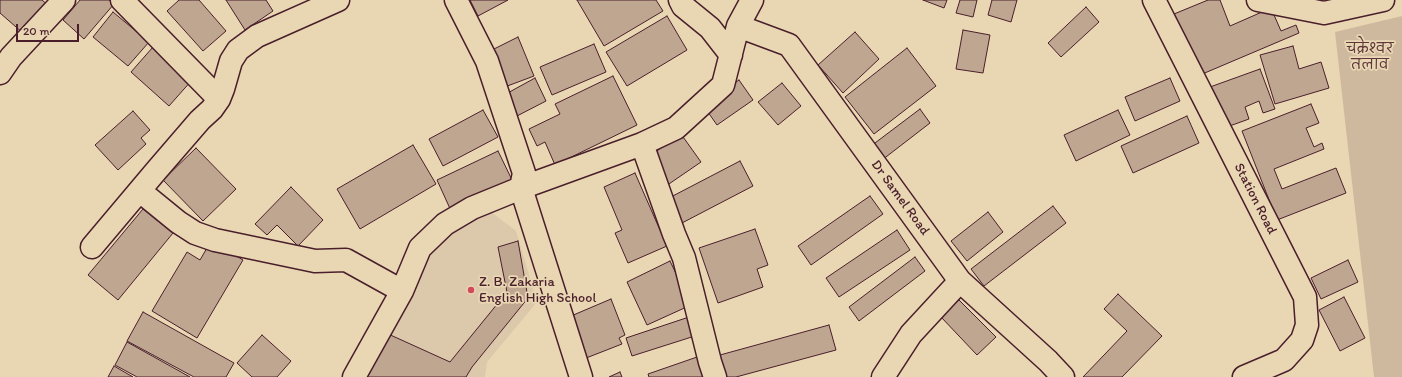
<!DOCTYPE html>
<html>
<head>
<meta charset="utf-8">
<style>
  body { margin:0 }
  #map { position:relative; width:1402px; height:377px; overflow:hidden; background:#e9d7b4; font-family:Itim,sans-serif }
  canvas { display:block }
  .scale { position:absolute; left:16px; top:24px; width:63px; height:18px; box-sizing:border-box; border:2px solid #4a1f2b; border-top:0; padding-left:5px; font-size:12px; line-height:14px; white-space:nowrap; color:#4a1f2b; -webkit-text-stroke:3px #e9d7b4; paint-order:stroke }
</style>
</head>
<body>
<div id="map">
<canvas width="1402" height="377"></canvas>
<div class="scale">20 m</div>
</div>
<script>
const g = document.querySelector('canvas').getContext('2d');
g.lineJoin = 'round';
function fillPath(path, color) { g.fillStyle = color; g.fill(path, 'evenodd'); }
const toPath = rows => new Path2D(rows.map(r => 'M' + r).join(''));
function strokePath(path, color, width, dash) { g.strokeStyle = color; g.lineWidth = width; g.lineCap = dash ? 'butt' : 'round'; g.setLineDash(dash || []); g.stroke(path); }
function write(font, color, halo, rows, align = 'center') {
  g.font = font + ' Itim,"Playpen Sans Deva",sans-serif'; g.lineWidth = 3.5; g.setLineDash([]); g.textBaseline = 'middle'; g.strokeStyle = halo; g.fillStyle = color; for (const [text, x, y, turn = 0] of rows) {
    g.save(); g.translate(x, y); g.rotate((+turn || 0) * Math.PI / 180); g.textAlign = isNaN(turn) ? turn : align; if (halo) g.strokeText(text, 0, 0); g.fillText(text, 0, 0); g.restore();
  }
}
fillPath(toPath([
  [491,212,516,231,537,302,487,362,485,377,360,377,414,278,448,229]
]), '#dcc8aa');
fillPath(toPath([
  [1402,16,1402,377,1374,377,1335,32]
]), '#cfb99e');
const building = toPath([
  [0,0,42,0,49,6,24,34,0,13,0,0],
  [80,0,109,0,114,4,84,39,63,20,80,0],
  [179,0,199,0,226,31,203,51,167,11,179,0],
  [226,0,266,0,273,11,245,30,226,0],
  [470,0,508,0,478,16,470,0],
  [577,0,656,0,663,11,604,46,577,0],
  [923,0,947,0,944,8,923,0],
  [960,0,977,0,973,17,956,13,960,0],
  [992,0,1017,0,1011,22,988,15,992,0],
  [1208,0,1220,0,1230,26,1271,8,1281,31,1296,25,1299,33,1200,75,1174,14,1208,0],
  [1086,7,1099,22,1061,57,1048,43,1086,7],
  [113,12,149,42,128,66,93,37,113,12],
  [667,16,687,50,627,86,606,52,667,16],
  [963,30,990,35,983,73,956,69,963,30],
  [855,32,879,59,843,93,818,65,855,32],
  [518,37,534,76,502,88,488,52,518,37],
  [594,44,606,72,552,95,540,67,594,44],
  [1293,46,1299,69,1321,62,1329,88,1275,104,1260,55,1293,46],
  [153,47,192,80,169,106,131,72,153,47],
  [907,48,936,86,874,134,845,97,907,48],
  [1260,69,1275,109,1263,113,1259,101,1245,107,1249,119,1224,128,1210,87,1260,69],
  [613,76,637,125,555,165,545,142,537,146,529,129,560,114,555,104,613,76],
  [535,78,546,101,515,117,504,95,535,78],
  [1170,78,1180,101,1135,121,1125,97,1170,78],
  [739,80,753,100,717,125,703,105,739,80],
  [782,83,801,106,778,125,758,102,782,83],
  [1311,104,1319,123,1306,128,1314,147,1322,143,1324,149,1274,169,1282,189,1336,168,1346,193,1277,220,1242,131,1311,104],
  [920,109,930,123,882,160,871,146,920,109],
  [483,110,498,137,443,166,429,139,483,110],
  [1118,110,1130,135,1076,161,1064,135,1118,110],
  [133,111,150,130,141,138,146,144,118,170,95,145,133,111],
  [1187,116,1199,143,1133,173,1121,146,1187,116],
  [681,134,701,162,666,186,647,158,681,134],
  [413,145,436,184,360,229,337,189,413,145],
  [196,148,236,189,203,221,163,180,196,148],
  [498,151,514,184,452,213,437,180,498,151],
  [740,161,753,186,680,224,667,199,740,161],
  [635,173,667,246,628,263,615,233,622,230,604,187,635,173],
  [291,187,323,220,298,246,277,225,267,235,255,224,291,187],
  [870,196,883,214,811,265,798,246,870,196],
  [1053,206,1066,223,984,286,971,269,1053,206],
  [143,209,173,233,118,300,88,275,143,209],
  [988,212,1003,232,967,261,951,241,988,212],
  [755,229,768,265,757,269,763,287,718,303,699,248,755,229],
  [897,230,910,250,839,297,826,278,897,230],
  [211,241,243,260,197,338,152,311,187,252,200,260,211,241],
  [518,241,528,298,472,367,466,377,364,377,386,333,450,362,507,292,498,247,518,241],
  [915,257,925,271,859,321,849,307,915,257],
  [1348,260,1358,282,1321,299,1311,278,1348,260],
  [670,261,691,305,647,325,627,282,670,261],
  [1118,294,1162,336,1122,377,1083,377,1127,331,1104,309,1118,294],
  [1344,297,1365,338,1340,351,1319,310,1344,297],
  [611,299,625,335,619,338,622,344,581,360,564,319,611,299],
  [959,300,996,337,977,355,941,317,959,300],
  [143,312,234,363,226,377,194,377,127,341,143,312],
  [692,316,698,335,632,356,626,338,692,316],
  [829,325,836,350,736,377,726,377,720,355,829,325],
  [262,335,291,361,277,377,252,377,237,363,262,335],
  [127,342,190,377,137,377,115,365,127,342],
  [700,356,707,377,649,377,648,374,700,356],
  [114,366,133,377,108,377,114,366],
  [620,372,622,377,609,377,620,372]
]);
fillPath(building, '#bfa691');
strokePath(building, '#4a1f2b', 1);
const minor = toPath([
  [122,0,219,99],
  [456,0,487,61,524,173,521,188,581,377],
  [680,0,683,6,710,28,731,55],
  [1258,0,1324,13,1383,0],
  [738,26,789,45,960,281,1048,361,1063,377],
  [0,73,11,57,64,0],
  [642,144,674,234,684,258,710,362,715,377],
  [140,191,178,222,195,233,215,240,315,261,346,260,402,291],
  [92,247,156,171,200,120,212,109,219,99,223,89,231,61,238,50,257,36,338,0],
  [354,377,402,291,420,248,445,224,472,208,521,188,642,144,676,128,723,85,738,26,752,0],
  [883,377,911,334,960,281]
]);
const major = toPath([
  [1154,0,1305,297,1307,325,1302,340,1284,360,1244,377]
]);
strokePath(minor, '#4a1f2b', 25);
strokePath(major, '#4a1f2b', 25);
strokePath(minor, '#e9d7b4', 22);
strokePath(major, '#e9d7b4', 22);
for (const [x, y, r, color] of [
  [471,290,4,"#d1495b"]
]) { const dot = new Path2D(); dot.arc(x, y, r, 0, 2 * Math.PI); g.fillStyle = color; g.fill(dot); strokePath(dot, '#e9d7b4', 1.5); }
write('14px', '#5e363c', '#e9d7b4', [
  ["चक्रेश्वर",1370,49],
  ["तलाव",1370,65]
]);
write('14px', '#4a1f2b', '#e9d7b4', [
  ["Dr Samel Road",900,198,54],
  ["Station Road",1255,199,63]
]);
write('14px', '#4a1f2b', '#e9d7b4', [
  ["Z. B. Zakaria",479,282],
  ["English High School",479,298]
], 'left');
</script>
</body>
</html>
